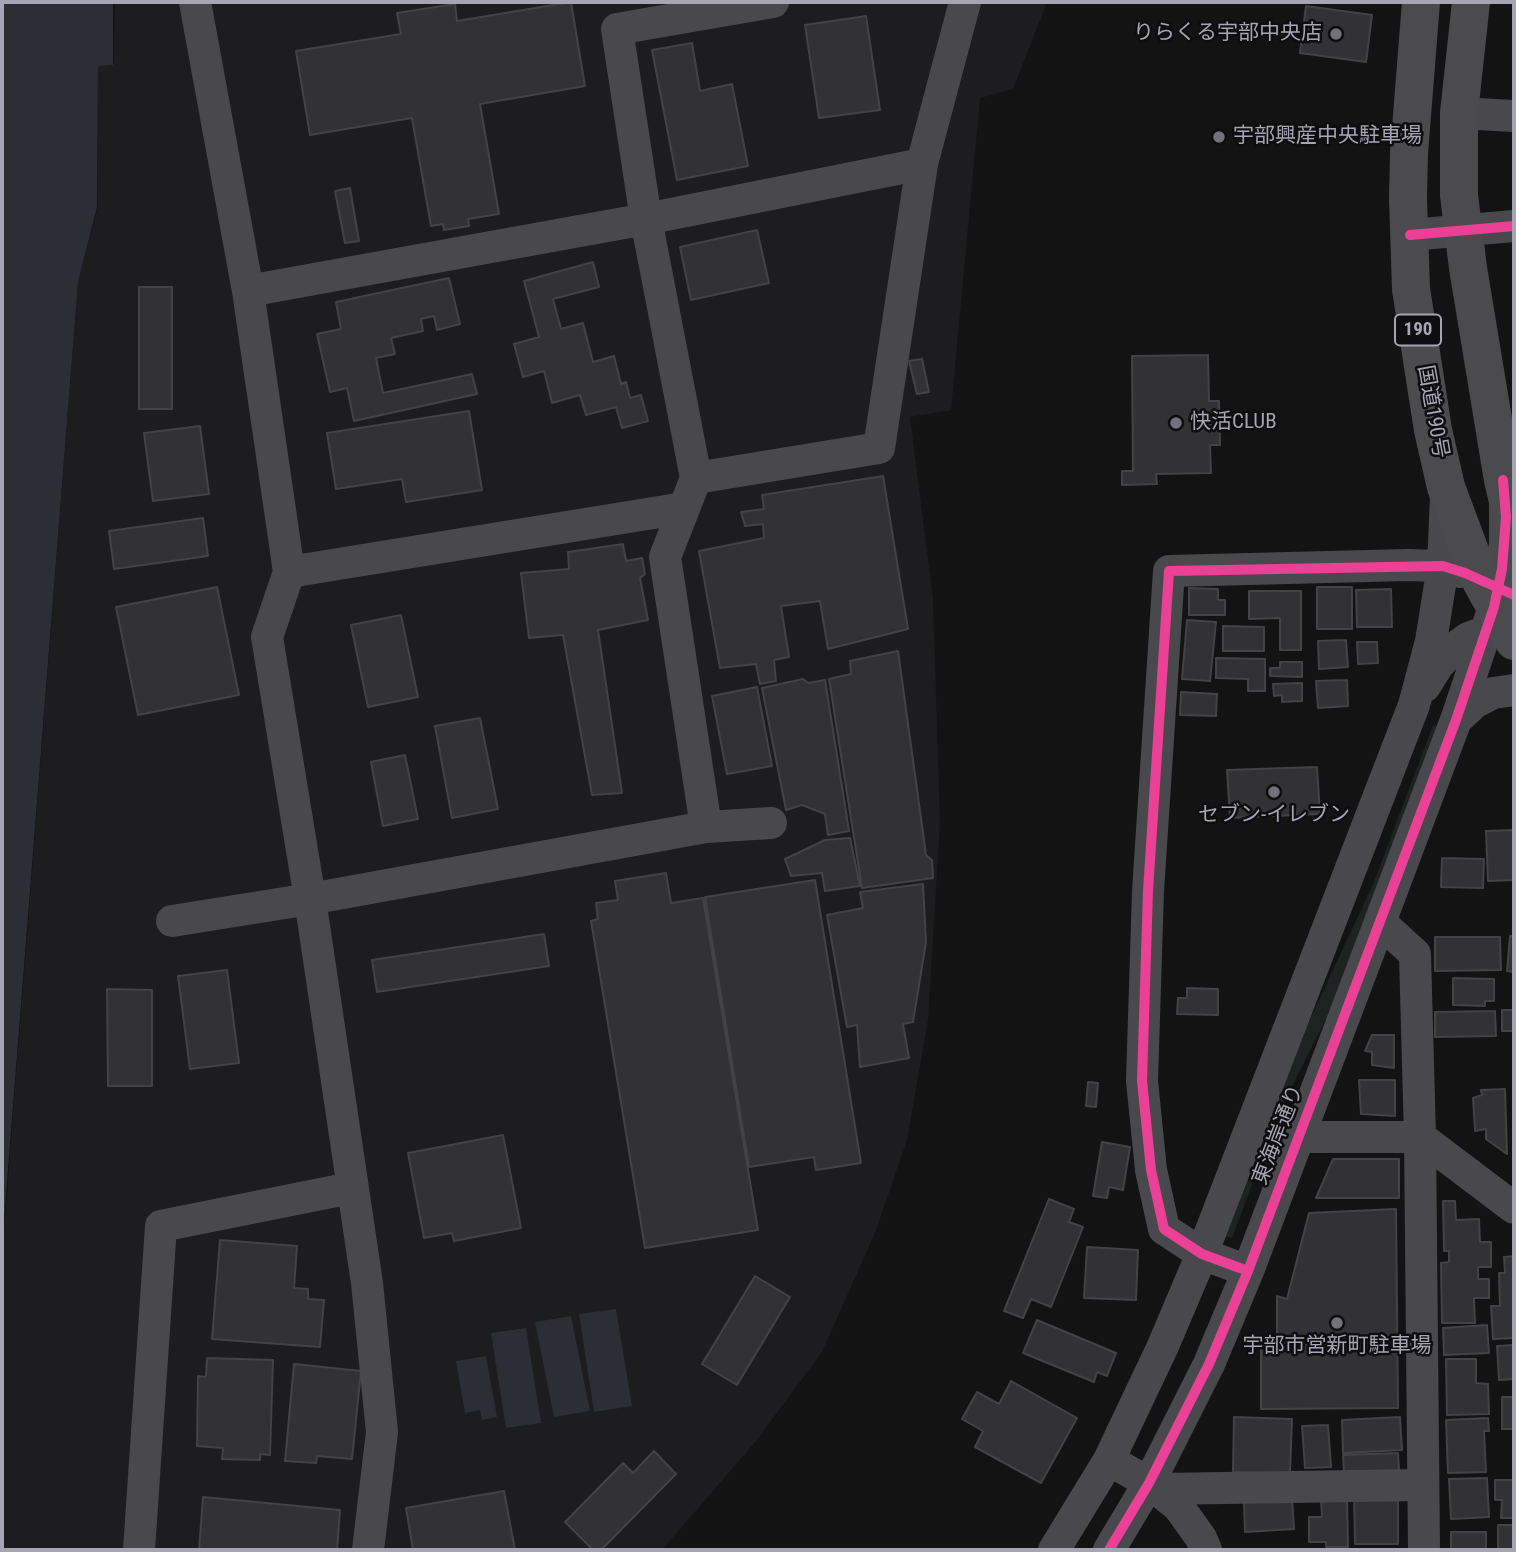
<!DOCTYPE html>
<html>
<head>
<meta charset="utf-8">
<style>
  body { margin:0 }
  #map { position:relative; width:1516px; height:1552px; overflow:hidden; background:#131313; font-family:"Roboto Condensed",sans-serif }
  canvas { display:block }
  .frame { position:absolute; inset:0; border:4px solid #a5a5b3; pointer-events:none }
</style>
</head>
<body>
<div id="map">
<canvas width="1516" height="1552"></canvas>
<div class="frame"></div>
</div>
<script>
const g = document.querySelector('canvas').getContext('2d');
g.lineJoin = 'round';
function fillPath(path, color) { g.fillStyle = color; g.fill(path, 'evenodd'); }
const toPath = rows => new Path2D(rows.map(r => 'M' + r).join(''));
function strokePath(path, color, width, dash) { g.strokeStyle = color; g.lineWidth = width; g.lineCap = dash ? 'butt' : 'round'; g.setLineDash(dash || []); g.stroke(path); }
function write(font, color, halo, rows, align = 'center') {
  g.font = font + ' "Roboto Condensed","Noto Sans JP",sans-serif'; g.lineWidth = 5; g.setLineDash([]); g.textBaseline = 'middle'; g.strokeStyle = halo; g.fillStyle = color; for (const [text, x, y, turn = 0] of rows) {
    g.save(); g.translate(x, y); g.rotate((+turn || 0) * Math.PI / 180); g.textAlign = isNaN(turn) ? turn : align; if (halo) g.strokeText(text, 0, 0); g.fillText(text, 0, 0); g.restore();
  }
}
fillPath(toPath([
  [115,2,1047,2,1013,89,980,98,951,410,910,417,933,599,940,824,928,1020,907,1140,875,1233,822,1352,756,1441,662,1550,2,1550,2,1255,78,282,98,207,98,65,114,64]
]), '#1d1d1f');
fillPath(toPath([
  [1433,725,1438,726,1328,1015,1279,1112,1232,1238,1225,1236,1304,1032,1374,882]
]), '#1d2320');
fillPath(toPath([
  [2,2,113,2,113,65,98,66,97,207,78,282,2,1245],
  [616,1309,632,1406,594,1412,579,1314],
  [571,1316,590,1411,554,1417,535,1322],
  [526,1328,541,1423,506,1428,491,1333],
  [486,1356,497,1417,482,1420,480,1410,465,1413,456,1361]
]), '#2c2e36');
const building = toPath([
  [571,2,585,86,480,104,499,214,468,219,469,226,444,230,443,224,431,226,412,118,310,135,296,51,401,34,397,13,455,4,457,21,571,2],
  [1306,6,1372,15,1366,62,1300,53,1306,6],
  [866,16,880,110,819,118,805,25,866,16],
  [692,43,700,91,732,84,748,166,677,180,652,50,692,43],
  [350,188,359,241,345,243,335,191,350,188],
  [757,230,769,283,691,300,680,247,757,230],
  [593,262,599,287,553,299,561,329,583,323,593,362,614,356,621,384,626,382,630,398,641,395,648,421,622,428,616,407,586,415,580,395,552,403,544,371,523,377,514,344,539,337,524,281,593,262],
  [449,278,460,324,437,330,434,316,421,319,423,331,391,338,395,354,376,358,383,393,472,374,477,394,354,421,347,388,330,392,317,334,341,329,336,302,449,278],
  [139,287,172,287,172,409,139,409,139,287],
  [1208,355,1209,401,1219,401,1220,445,1210,445,1211,473,1156,474,1157,484,1122,485,1122,471,1133,471,1132,356,1208,355],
  [922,359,929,392,917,394,909,361,922,359],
  [469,411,482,490,406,502,402,479,336,489,327,433,469,411],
  [200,426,209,494,153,501,144,433,200,426],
  [883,476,908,629,828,649,820,601,781,606,789,657,774,660,776,681,760,684,756,664,720,668,699,551,764,538,763,524,745,526,741,512,764,509,762,495,883,476],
  [203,518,208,556,114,569,109,531,203,518],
  [623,544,626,561,642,558,645,574,640,578,648,620,598,630,622,793,592,795,563,635,529,638,521,573,569,569,568,552,623,544],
  [217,587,239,695,138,715,116,607,217,587],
  [1317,587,1352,587,1352,629,1317,629,1317,587],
  [1189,588,1218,589,1218,600,1225,600,1225,615,1189,615,1189,588],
  [1391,589,1392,627,1357,627,1356,590,1391,589],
  [1249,591,1301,591,1301,650,1280,650,1280,618,1249,619,1249,591],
  [401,615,418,697,368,707,351,625,401,615],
  [1187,620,1216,622,1210,681,1182,679,1187,620],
  [1223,626,1264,627,1264,651,1223,651,1223,626],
  [1346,640,1348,667,1319,669,1318,641,1346,640],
  [1357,642,1377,642,1378,663,1358,664,1357,642],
  [898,651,926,855,932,860,933,878,862,888,829,679,851,674,850,661,898,651],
  [1216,658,1265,659,1265,691,1248,691,1248,679,1216,678,1216,658],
  [1280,662,1302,662,1302,677,1270,676,1270,668,1280,668,1280,662],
  [803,679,808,683,825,680,849,831,828,835,825,814,802,805,786,810,762,688,803,679],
  [1347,680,1348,706,1318,708,1316,681,1347,680],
  [1302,683,1302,701,1282,702,1282,695,1274,696,1273,684,1302,683],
  [757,687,772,766,727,774,712,696,757,687],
  [1181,692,1217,694,1216,716,1180,715,1181,692],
  [480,718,498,809,452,818,435,726,480,718],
  [405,755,418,819,383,826,371,762,405,755],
  [1317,767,1320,814,1230,818,1227,770,1317,767],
  [1514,830,1514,880,1488,881,1486,831,1514,830],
  [850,838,860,886,825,891,822,873,791,876,785,859,825,840,850,838],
  [1442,858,1484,859,1483,888,1441,887,1442,858],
  [666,873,671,903,703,898,758,1230,645,1248,591,921,598,919,596,903,618,900,615,881,666,873],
  [815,880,861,1163,816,1170,814,1157,749,1167,705,897,815,880],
  [923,884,926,942,913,1022,903,1024,909,1058,860,1067,857,1025,847,1027,827,915,863,908,860,892,923,884],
  [544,934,549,966,377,992,372,960,544,934],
  [1510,936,1514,936,1514,972,1507,971,1510,936],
  [1435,937,1500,937,1501,970,1435,971,1435,937],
  [227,970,239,1063,190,1069,178,976,227,970],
  [1453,978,1494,979,1494,1001,1485,1001,1485,1006,1453,1005,1453,978],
  [1187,988,1218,989,1218,1015,1177,1014,1178,998,1187,998,1187,988],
  [107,989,152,990,152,1086,108,1086,107,989],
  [1502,1010,1514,1010,1514,1031,1502,1031,1502,1010],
  [1495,1011,1496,1036,1435,1037,1435,1012,1495,1011],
  [1372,1035,1394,1035,1394,1068,1372,1065,1372,1052,1365,1051,1372,1035],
  [1359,1080,1395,1080,1395,1116,1361,1114,1359,1080],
  [1088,1082,1098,1083,1096,1107,1086,1106,1088,1082],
  [1505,1089,1507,1154,1486,1139,1486,1129,1475,1131,1473,1098,1482,1095,1481,1090,1505,1089],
  [503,1135,521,1228,454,1241,452,1233,424,1238,408,1153,503,1135],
  [1102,1142,1130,1147,1123,1190,1109,1187,1107,1198,1093,1196,1102,1142],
  [1333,1159,1399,1159,1399,1198,1316,1198,1333,1159],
  [1049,1199,1074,1209,1069,1222,1083,1227,1051,1307,1031,1299,1023,1318,1004,1311,1049,1199],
  [1443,1201,1455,1201,1456,1220,1479,1219,1480,1242,1491,1242,1491,1267,1478,1267,1478,1279,1489,1279,1489,1298,1474,1298,1475,1323,1442,1323,1441,1263,1449,1262,1449,1251,1444,1251,1443,1201],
  [1396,1209,1398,1408,1261,1409,1261,1347,1277,1347,1277,1296,1287,1299,1309,1213,1396,1209],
  [220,1240,297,1246,294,1288,308,1289,308,1299,324,1300,320,1347,212,1339,220,1240],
  [1087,1247,1138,1250,1136,1300,1084,1298,1087,1247],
  [1514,1256,1514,1338,1493,1339,1491,1306,1500,1306,1499,1273,1505,1273,1504,1257,1514,1256],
  [755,1276,790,1297,737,1385,702,1364,755,1276],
  [1037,1320,1116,1353,1107,1376,1097,1372,1094,1382,1023,1353,1037,1320],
  [1487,1325,1489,1353,1444,1355,1443,1328,1487,1325],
  [1514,1345,1514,1379,1499,1380,1497,1346,1514,1345],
  [207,1358,273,1360,270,1455,260,1454,260,1460,222,1459,223,1448,197,1446,198,1376,206,1377,207,1358],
  [1446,1359,1476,1359,1476,1383,1488,1384,1489,1414,1447,1415,1446,1359],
  [294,1364,361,1371,352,1459,317,1456,316,1463,285,1461,294,1364],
  [1011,1381,1077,1418,1041,1483,975,1447,983,1431,962,1419,977,1392,999,1404,1011,1381],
  [1502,1397,1514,1397,1514,1429,1502,1429,1502,1397],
  [1234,1417,1292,1419,1290,1473,1233,1472,1234,1417],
  [1400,1417,1402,1450,1343,1453,1342,1420,1400,1417],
  [1488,1418,1489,1431,1484,1431,1486,1472,1448,1473,1446,1420,1488,1418],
  [1328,1425,1331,1467,1305,1468,1302,1426,1328,1425],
  [654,1451,676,1474,601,1550,593,1550,565,1522,623,1463,633,1473,654,1451],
  [1398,1453,1399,1470,1344,1473,1343,1455,1398,1453],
  [1487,1478,1489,1517,1451,1519,1449,1479,1487,1478],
  [1495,1480,1514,1480,1514,1518,1501,1518,1502,1500,1495,1500,1495,1480],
  [504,1491,515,1550,413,1550,406,1508,504,1491],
  [1354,1495,1398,1495,1398,1544,1355,1544,1354,1495],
  [203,1497,340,1510,337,1550,199,1550,203,1497],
  [1292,1498,1294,1529,1245,1532,1244,1501,1292,1498],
  [1321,1498,1347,1498,1348,1547,1326,1547,1326,1542,1309,1542,1309,1517,1322,1517,1321,1498],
  [1498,1525,1514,1525,1514,1550,1498,1550,1498,1525],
  [1451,1532,1486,1532,1486,1550,1451,1550,1451,1532]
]);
fillPath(building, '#323234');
strokePath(building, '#434346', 2);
strokePath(toPath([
  [195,2,248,291,289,572,267,637,310,899,367,1283,382,1432,368,1550],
  [1459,113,1514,116],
  [1410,235,1514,226],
  [248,291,646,219,922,164],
  [696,478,879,448,922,164,965,2],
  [289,572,684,508],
  [1425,686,1438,665,1452,650,1468,638,1496,628],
  [1456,720,1474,703,1493,693,1514,690],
  [706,827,665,557,696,478,646,219,617,29,773,2],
  [172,921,310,899,706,827,771,823],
  [1380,922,1415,954,1420,1137,1424,1550],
  [1299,1137,1420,1137,1514,1208],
  [1248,1271,1202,1254,1164,1229,1151,1170,1142,1081,1148,891,1169,571,1408,565,1443,566,1461,572],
  [1109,1460,1149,1483,1178,1506,1201,1538,1206,1550],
  [1158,1489,1423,1485],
  [139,1550,161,1226,351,1188],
  [1054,1550,1109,1460,1163,1346,1202,1254,1414,705,1431,641,1443,566,1446,496],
  [1109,1550,1149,1483,1209,1364,1248,1271,1380,922,1456,720,1494,607,1505,545,1505,500]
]), '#49494d', 32);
strokePath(toPath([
  [1421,2,1409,153,1408,198,1411,289,1433,430,1446,487,1481,581,1514,641],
  [1471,2,1459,113,1459,195,1468,268,1503,480,1514,526]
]), '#4b4b4e', 38);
strokePath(toPath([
  [1410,235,1514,226],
  [1248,1271,1202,1254,1164,1229,1151,1170,1142,1081,1148,891,1169,571,1443,566,1465,573,1514,595],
  [1109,1550,1149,1483,1209,1364,1248,1271,1456,720,1494,607,1502,569,1506,517,1503,480]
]), '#ea4096', 10);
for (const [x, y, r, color] of [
  [1336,34,7,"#72727b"],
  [1219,137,7,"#72727b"],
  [1176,423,7,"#72727b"],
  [1274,792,7,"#72727b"],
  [1337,1323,7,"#72727b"]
]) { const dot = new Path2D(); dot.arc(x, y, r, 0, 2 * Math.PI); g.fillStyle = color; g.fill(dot); strokePath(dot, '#0e0d0f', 2.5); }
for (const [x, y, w] of [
  [1418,330,46]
]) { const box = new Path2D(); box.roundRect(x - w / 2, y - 15.5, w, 31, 5); g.fillStyle = '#0e0d0f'; g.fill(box); strokePath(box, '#a5a5b3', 2); }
write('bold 19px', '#a5a5b3', null, [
  ["190",1418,330]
]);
write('21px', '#a5a5b3', '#0e0d0f', [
  ["りらくる宇部中央店",1322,34,"right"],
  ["宇部興産中央駐車場",1233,137],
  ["快活CLUB",1190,423],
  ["セブン-イレブン",1274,816,"center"],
  ["宇部市営新町駐車場",1337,1347,"center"]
], 'left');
write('21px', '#a5a5b3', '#0e0d0f', [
  ["国道190号",1432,412,80],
  ["東海岸通り",1279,1135,-69]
]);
</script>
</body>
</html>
